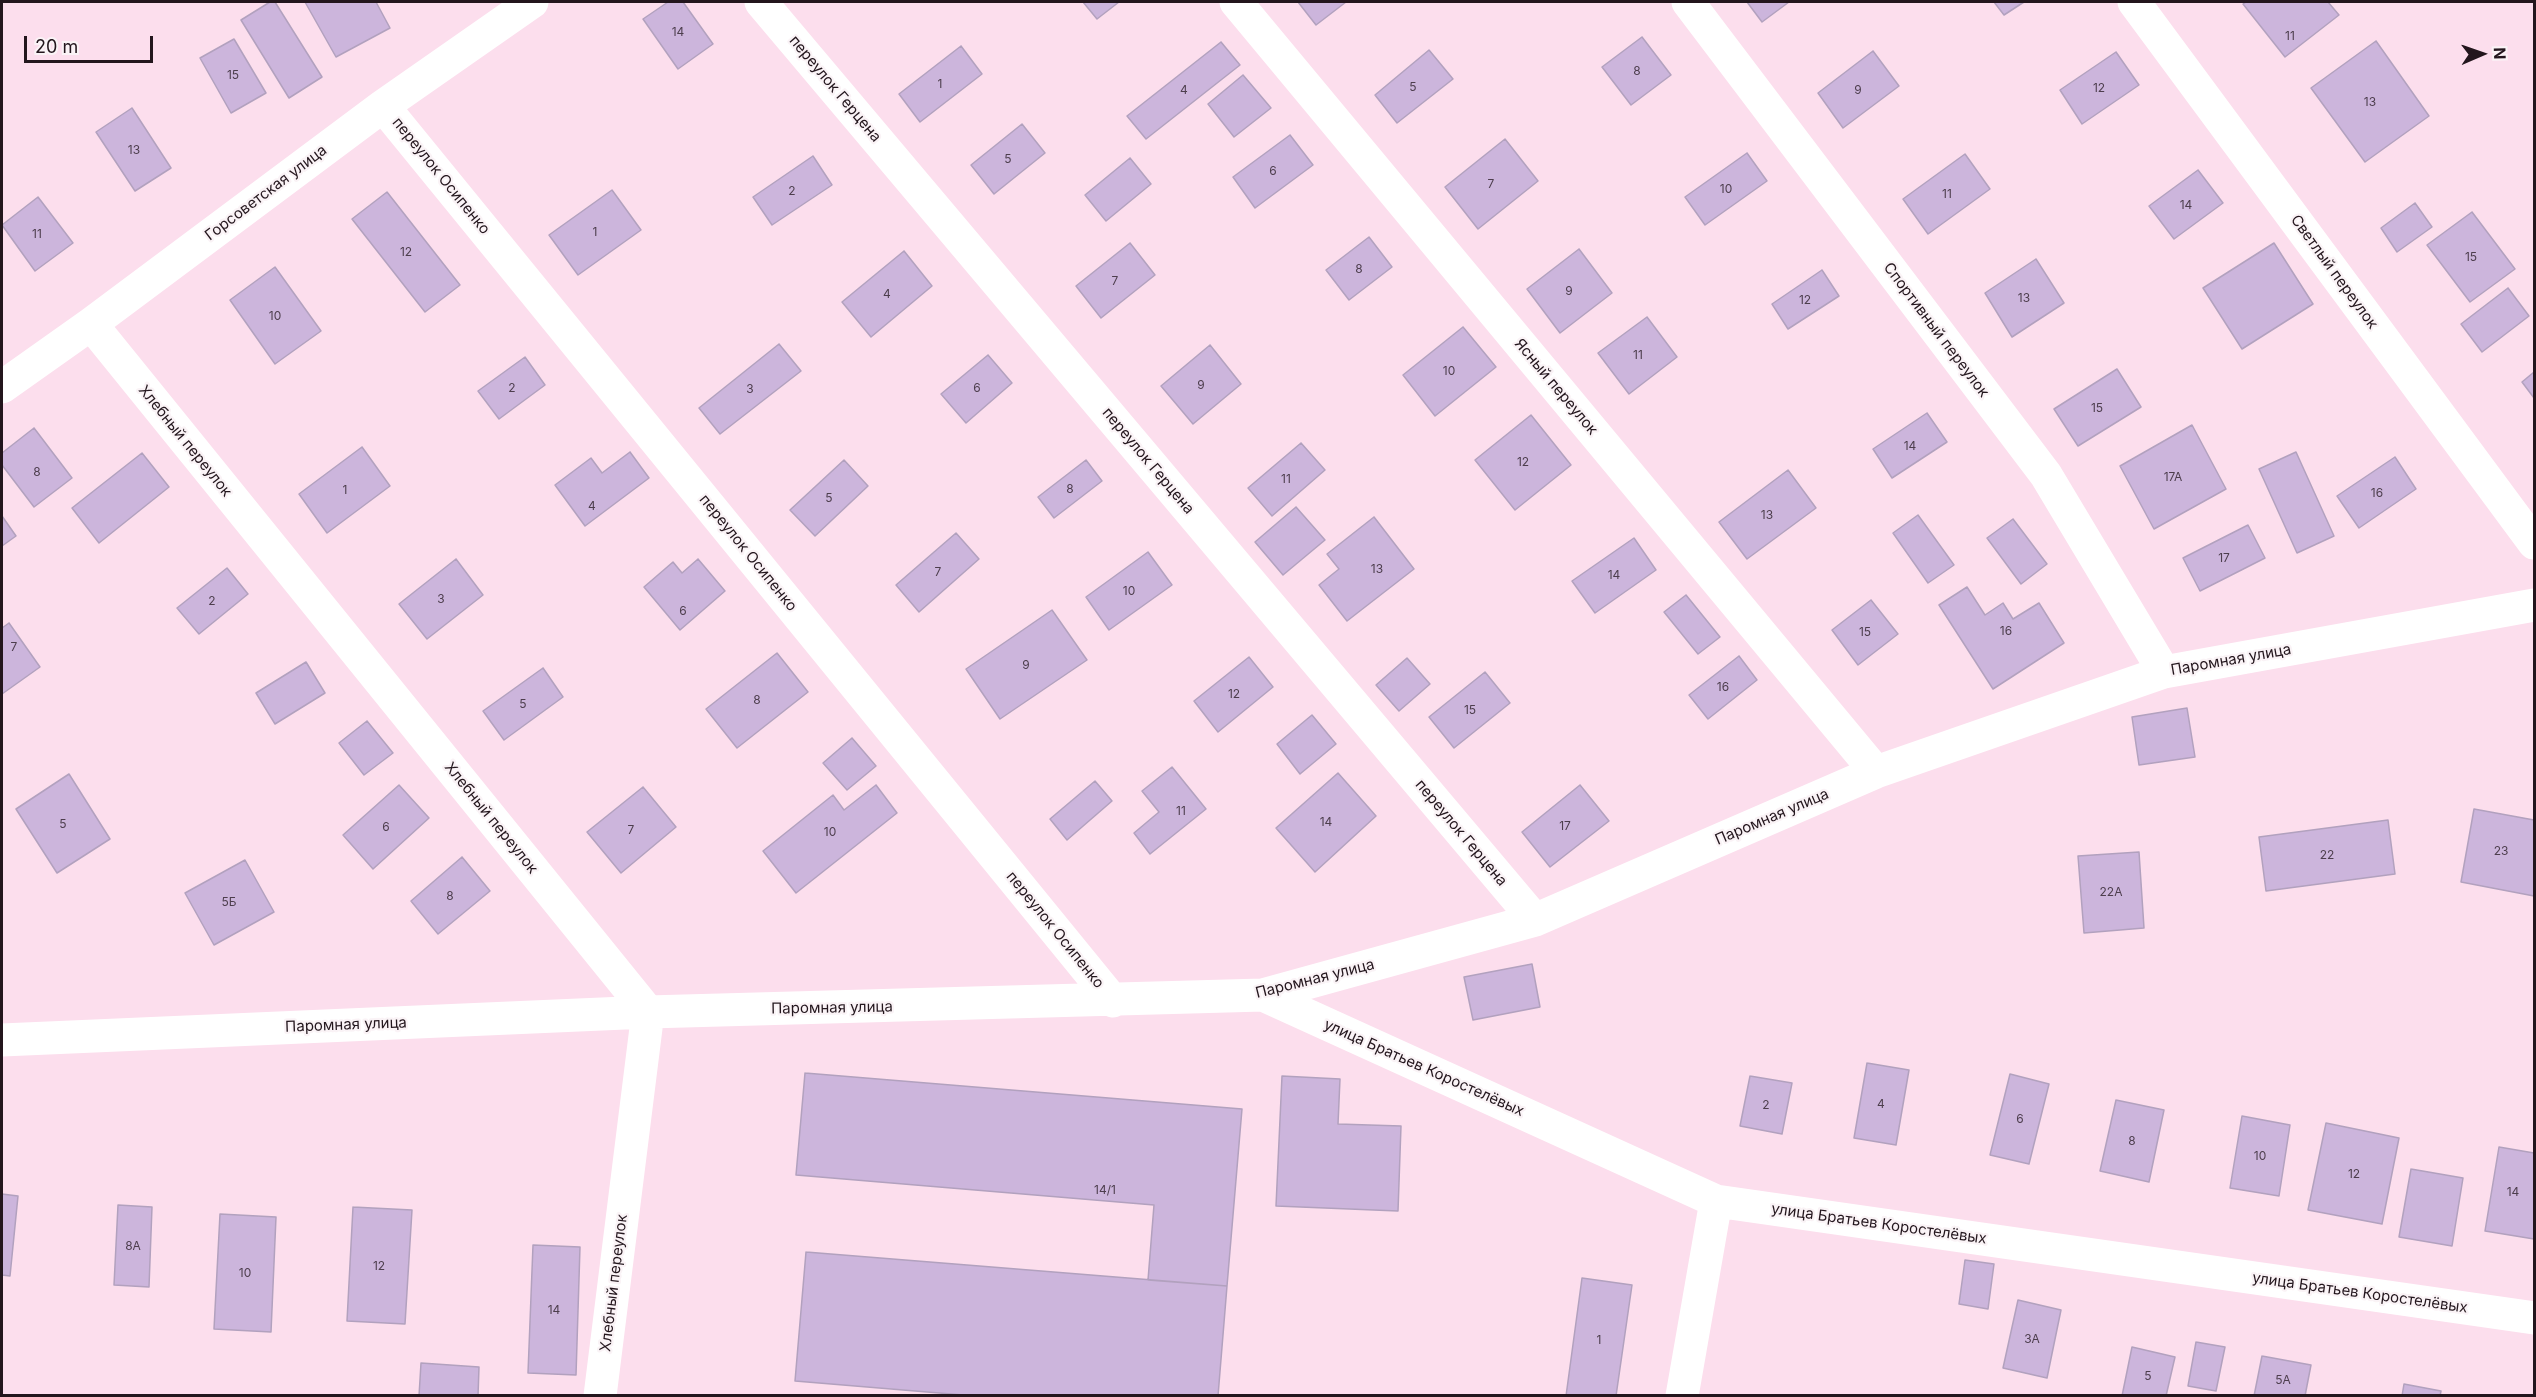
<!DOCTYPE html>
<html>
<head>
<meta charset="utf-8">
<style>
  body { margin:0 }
  #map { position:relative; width:2536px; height:1397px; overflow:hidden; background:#fcdeed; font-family:Inter,sans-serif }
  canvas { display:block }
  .frame { position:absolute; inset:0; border:3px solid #23161d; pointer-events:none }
  .north { position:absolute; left:2452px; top:24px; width:60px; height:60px; -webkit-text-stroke:4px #faf3f6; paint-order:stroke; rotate:88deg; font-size:16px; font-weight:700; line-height:24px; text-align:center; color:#23161d }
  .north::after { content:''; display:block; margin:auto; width:21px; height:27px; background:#23161d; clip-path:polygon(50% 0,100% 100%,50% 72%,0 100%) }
  .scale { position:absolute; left:24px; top:36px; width:129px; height:27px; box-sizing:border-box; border:3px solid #23161d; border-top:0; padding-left:8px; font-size:18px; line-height:21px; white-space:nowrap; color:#23161d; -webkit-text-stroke:4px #faf3f6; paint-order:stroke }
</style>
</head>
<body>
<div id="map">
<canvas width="2536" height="1397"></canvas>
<div class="frame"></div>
<div class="north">N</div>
<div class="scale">20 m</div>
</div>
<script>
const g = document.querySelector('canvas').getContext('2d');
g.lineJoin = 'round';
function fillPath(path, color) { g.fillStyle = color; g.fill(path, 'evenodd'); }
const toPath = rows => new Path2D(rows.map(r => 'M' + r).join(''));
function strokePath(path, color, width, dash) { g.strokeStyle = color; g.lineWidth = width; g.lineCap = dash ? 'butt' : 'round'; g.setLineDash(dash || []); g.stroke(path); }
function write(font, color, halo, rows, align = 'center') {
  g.font = font + ' Inter,sans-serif'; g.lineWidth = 4.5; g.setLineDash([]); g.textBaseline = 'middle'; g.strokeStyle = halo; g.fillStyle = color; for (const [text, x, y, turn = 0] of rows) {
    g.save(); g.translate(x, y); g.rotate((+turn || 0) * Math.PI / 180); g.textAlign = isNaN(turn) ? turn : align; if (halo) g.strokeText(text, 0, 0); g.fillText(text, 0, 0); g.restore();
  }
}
const building = toPath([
  [270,2,275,2,322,77,289,98,241,20,270,2],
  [305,2,376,2,390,28,336,57,305,2],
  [668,2,683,2,713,44,678,69,643,19,668,2],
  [1083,2,1119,2,1097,19,1083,2],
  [1298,2,1346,2,1316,25,1298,2],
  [1747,2,1789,2,1762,22,1747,2],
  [1994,2,2024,2,2004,15,1994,2],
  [2246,2,2328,2,2339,15,2285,57,2243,4,2246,2],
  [1642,37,1671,75,1631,105,1602,67,1642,37],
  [234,39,266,93,231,113,200,58,234,39],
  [2376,41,2429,116,2365,162,2311,88,2376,41],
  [1221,42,1240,65,1146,139,1127,116,1221,42],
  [961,46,982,74,920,122,899,94,961,46],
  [1429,50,1453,79,1397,123,1375,95,1429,50],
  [1873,51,1899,86,1843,128,1818,93,1873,51],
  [2116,52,2139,85,2082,124,2060,90,2116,52],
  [1243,75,1271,108,1234,137,1208,104,1243,75],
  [132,108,171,168,135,191,96,132,132,108],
  [1022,124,1045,153,994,194,971,165,1022,124],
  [1290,135,1313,165,1255,208,1233,177,1290,135],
  [1505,139,1538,181,1478,229,1445,187,1505,139],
  [1747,153,1767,181,1705,225,1685,197,1747,153],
  [1965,154,1990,189,1928,234,1903,199,1965,154],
  [813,156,832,185,772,225,753,197,813,156],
  [1130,158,1151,184,1106,221,1085,195,1130,158],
  [2198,170,2223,203,2174,239,2149,206,2198,170],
  [612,190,641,230,578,275,549,235,612,190],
  [387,192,460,285,425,312,352,219,387,192],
  [38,197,73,243,35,271,2,225,38,197],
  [2415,203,2432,227,2397,252,2381,228,2415,203],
  [2472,212,2515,269,2470,302,2427,245,2472,212],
  [1369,237,1392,267,1349,300,1326,270,1369,237],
  [1130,243,1155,275,1101,318,1076,286,1130,243],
  [2274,243,2313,304,2242,349,2203,288,2274,243],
  [1579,249,1612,293,1560,333,1527,289,1579,249],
  [904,251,932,286,871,337,842,302,904,251],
  [2036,259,2064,303,2012,337,1985,293,2036,259],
  [275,267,321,331,275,364,230,300,275,267],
  [1822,270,1839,296,1788,329,1772,304,1822,270],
  [2508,288,2529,316,2482,352,2461,324,2508,288],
  [1647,317,1677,357,1629,394,1598,353,1647,317],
  [1463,327,1496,367,1435,416,1403,375,1463,327],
  [779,344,801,371,720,434,699,408,779,344],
  [1210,345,1241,384,1193,424,1161,386,1210,345],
  [988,355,1012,383,966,423,941,394,988,355],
  [525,357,545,385,499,419,478,391,525,357],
  [2117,369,2141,407,2078,446,2054,409,2117,369],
  [2534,372,2534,398,2522,382,2534,372],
  [1927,413,1947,442,1892,478,1873,449,1927,413],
  [1531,415,1571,465,1515,510,1475,460,1531,415],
  [2192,425,2226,489,2154,529,2120,466,2192,425],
  [34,428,72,478,34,507,2,465,2,453,34,428],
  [1301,443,1325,470,1272,516,1248,488,1301,443],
  [362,447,390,486,327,533,299,494,362,447],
  [630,452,649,478,585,526,555,485,591,458,602,473,630,452],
  [2296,452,2334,536,2297,553,2259,469,2296,452],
  [142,453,169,487,99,543,72,508,142,453],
  [2395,457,2416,489,2359,528,2337,496,2395,457],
  [844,460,868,486,815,536,790,510,844,460],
  [1086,460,1102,481,1054,518,1038,497,1086,460],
  [1788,470,1816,508,1747,559,1719,522,1788,470],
  [1296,507,1325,540,1283,575,1255,542,1296,507],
  [1918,515,1954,565,1928,583,1893,533,1918,515],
  [2,516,16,536,2,546,2,516],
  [1374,517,1414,569,1347,621,1319,585,1339,569,1327,554,1374,517],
  [2013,519,2047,564,2021,584,1987,538,2013,519],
  [2248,525,2265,558,2200,591,2183,558,2248,525],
  [956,533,979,559,919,612,896,585,956,533],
  [1634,538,1656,570,1595,613,1572,581,1634,538],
  [1148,552,1172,585,1109,630,1086,597,1148,552],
  [456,559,483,595,427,639,399,604,456,559],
  [698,559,725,591,680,630,644,587,673,562,682,573,698,559],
  [227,568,248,594,199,634,177,608,227,568],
  [1967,587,1985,615,2003,603,2013,619,2039,603,2064,643,1993,689,1939,605,1967,587],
  [1686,595,1720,637,1698,654,1664,612,1686,595],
  [1871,600,1898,634,1858,665,1832,630,1871,600],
  [1052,610,1087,660,1000,719,966,669,1052,610],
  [9,623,40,667,2,694,2,628,9,623],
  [777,653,808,692,737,748,706,709,777,653],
  [1739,656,1757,680,1708,719,1689,695,1739,656],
  [1249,657,1273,687,1218,732,1194,701,1249,657],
  [1407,658,1430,684,1399,711,1376,685,1407,658],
  [306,662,325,693,275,724,256,693,306,662],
  [543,668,563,697,504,740,483,711,543,668],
  [1485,672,1510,703,1454,748,1429,717,1485,672],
  [2187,708,2195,757,2139,765,2132,717,2187,708],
  [1312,715,1336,744,1300,774,1277,744,1312,715],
  [367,721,393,753,364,775,339,743,367,721],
  [852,738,876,766,847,790,823,763,852,738],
  [1172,767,1206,809,1150,854,1134,833,1159,812,1142,791,1172,767],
  [1338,773,1376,816,1315,872,1276,828,1338,773],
  [69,774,110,839,57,873,16,809,69,774],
  [1095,781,1112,801,1067,840,1050,819,1095,781],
  [399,785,429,818,373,869,343,835,399,785],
  [876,785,897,813,796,893,763,851,833,795,844,810,876,785],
  [1580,785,1609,821,1550,867,1522,832,1580,785],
  [643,787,676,827,621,873,587,832,643,787],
  [2474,809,2534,820,2534,896,2461,882,2474,809],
  [2388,820,2395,874,2266,891,2259,837,2388,820],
  [2139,852,2144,928,2084,933,2078,856,2139,852],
  [462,857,490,891,438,934,411,901,462,857],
  [245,860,274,912,214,945,185,893,245,860],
  [1532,964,1540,1007,1473,1020,1464,977,1532,964],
  [1867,1063,1909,1070,1896,1145,1854,1138,1867,1063],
  [805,1073,1242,1109,1227,1286,1148,1280,1154,1205,796,1175,805,1073],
  [2010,1074,2049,1084,2029,1164,1990,1155,2010,1074],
  [1282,1076,1340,1079,1338,1124,1401,1126,1398,1211,1276,1206,1282,1076],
  [1750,1076,1792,1083,1782,1134,1740,1126,1750,1076],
  [2116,1100,2164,1110,2149,1182,2100,1171,2116,1100],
  [2242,1116,2290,1125,2279,1196,2230,1188,2242,1116],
  [2326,1123,2399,1138,2382,1224,2308,1210,2326,1123],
  [2499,1147,2534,1153,2534,1239,2485,1231,2499,1147],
  [2411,1169,2463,1178,2452,1246,2399,1237,2411,1169],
  [2,1194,18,1196,10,1276,2,1275,2,1194],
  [118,1205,152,1207,149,1287,114,1285,118,1205],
  [353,1207,412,1210,405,1324,347,1321,353,1207],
  [220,1214,276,1217,271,1332,214,1329,220,1214],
  [533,1245,580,1247,576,1375,528,1373,533,1245],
  [806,1252,1227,1286,1218,1396,975,1396,795,1381,806,1252],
  [1965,1260,1994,1264,1988,1309,1959,1304,1965,1260],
  [1582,1278,1632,1285,1616,1396,1566,1396,1582,1278],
  [2018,1300,2061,1310,2047,1378,2003,1368,2018,1300],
  [2196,1342,2225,1347,2216,1391,2188,1386,2196,1342],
  [2132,1347,2175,1357,2166,1396,2122,1396,2132,1347],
  [2262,1356,2311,1365,2305,1396,2254,1396,2262,1356],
  [421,1363,479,1367,478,1396,419,1396,421,1363],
  [2404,1384,2441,1391,2440,1396,2402,1396,2404,1384]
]);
fillPath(building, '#ccb5dc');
strokePath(building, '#b2a1be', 1.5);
strokePath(toPath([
  [761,2,1535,920],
  [1236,2,1876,772],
  [1688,2,2046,475,2164,672],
  [2134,2,2534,543],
  [383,106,1113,1001],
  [91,324,648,1012,600,1396],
  [2,387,91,324,383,106,532,2],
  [1263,995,1716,1201,2534,1318],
  [2,1040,648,1012,1263,995,1535,920,1876,772,2164,672,2534,605],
  [1682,1396,1716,1201]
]), '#fff', 33);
write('12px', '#4d3e4d', null, [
  ["14",678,32],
  ["11",2290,36],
  ["8",1637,71],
  ["15",233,75],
  ["1",940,84],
  ["5",1413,87],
  ["12",2099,88],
  ["4",1184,90],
  ["9",1858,90],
  ["13",2370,102],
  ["13",134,150],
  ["5",1008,159],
  ["6",1273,171],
  ["7",1491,184],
  ["10",1726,189],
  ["2",792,191],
  ["11",1947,194],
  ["14",2186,205],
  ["1",595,232],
  ["11",37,234],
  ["12",406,252],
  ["15",2471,257],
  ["8",1359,269],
  ["7",1115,281],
  ["9",1569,291],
  ["4",887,294],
  ["13",2024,298],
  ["12",1805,300],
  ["10",275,316],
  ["11",1638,355],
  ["10",1449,371],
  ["9",1201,385],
  ["2",512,388],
  ["6",977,388],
  ["3",750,389],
  ["15",2097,408],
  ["14",1910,446],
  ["12",1523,462],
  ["8",37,472],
  ["17А",2173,477],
  ["11",1286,479],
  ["8",1070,489],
  ["1",345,490],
  ["16",2377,493],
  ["5",829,498],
  ["4",592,506],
  ["13",1767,515],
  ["17",2224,558],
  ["13",1377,569],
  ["7",938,572],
  ["14",1614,575],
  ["10",1129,591],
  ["3",441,599],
  ["2",212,601],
  ["6",683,611],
  ["16",2006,631],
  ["15",1865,632],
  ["7",14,647],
  ["9",1026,665],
  ["16",1723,687],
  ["12",1234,694],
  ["8",757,700],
  ["5",523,704],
  ["15",1470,710],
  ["11",1181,811],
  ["14",1326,822],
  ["5",63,824],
  ["17",1565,826],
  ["6",386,827],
  ["7",631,830],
  ["10",830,832],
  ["23",2501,851],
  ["22",2327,855],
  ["22А",2111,892],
  ["8",450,896],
  ["5Б",229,902],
  ["4",1881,1104],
  ["2",1766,1105],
  ["6",2020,1119],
  ["8",2132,1141],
  ["10",2260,1156],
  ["12",2354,1174],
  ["14/1",1105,1190],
  ["14",2513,1192],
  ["8А",133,1246],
  ["12",379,1266],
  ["10",245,1273],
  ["14",554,1310],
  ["3А",2032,1339],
  ["1",1599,1340],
  ["5",2148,1376],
  ["5А",2283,1380]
]);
write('15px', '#23161d', '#faf3f6', [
  ["переулок Герцена",835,89,50],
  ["переулок Осипенко",441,176,51],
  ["Горсоветская улица",266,193,-37],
  ["Светлый переулок",2334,272,54],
  ["Спортивный переулок",1936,330,53],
  ["Ясный переулок",1556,387,50],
  ["Хлебный переулок",185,441,51],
  ["переулок Герцена",1148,461,50],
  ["переулок Осипенко",748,553,51],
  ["Паромная улица",2231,660,-10],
  ["Паромная улица",1772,817,-23],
  ["Хлебный переулок",491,818,51],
  ["переулок Герцена",1461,833,50],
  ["переулок Осипенко",1055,930,51],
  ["Паромная улица",1315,979,-14],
  ["Паромная улица",832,1008,-1],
  ["Паромная улица",346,1025,-2],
  ["улица Братьев Коростелёвых",1424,1068,24],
  ["улица Братьев Коростелёвых",1879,1224,8],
  ["Хлебный переулок",614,1283,-83],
  ["улица Братьев Коростелёвых",2360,1293,8]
]);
</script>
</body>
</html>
